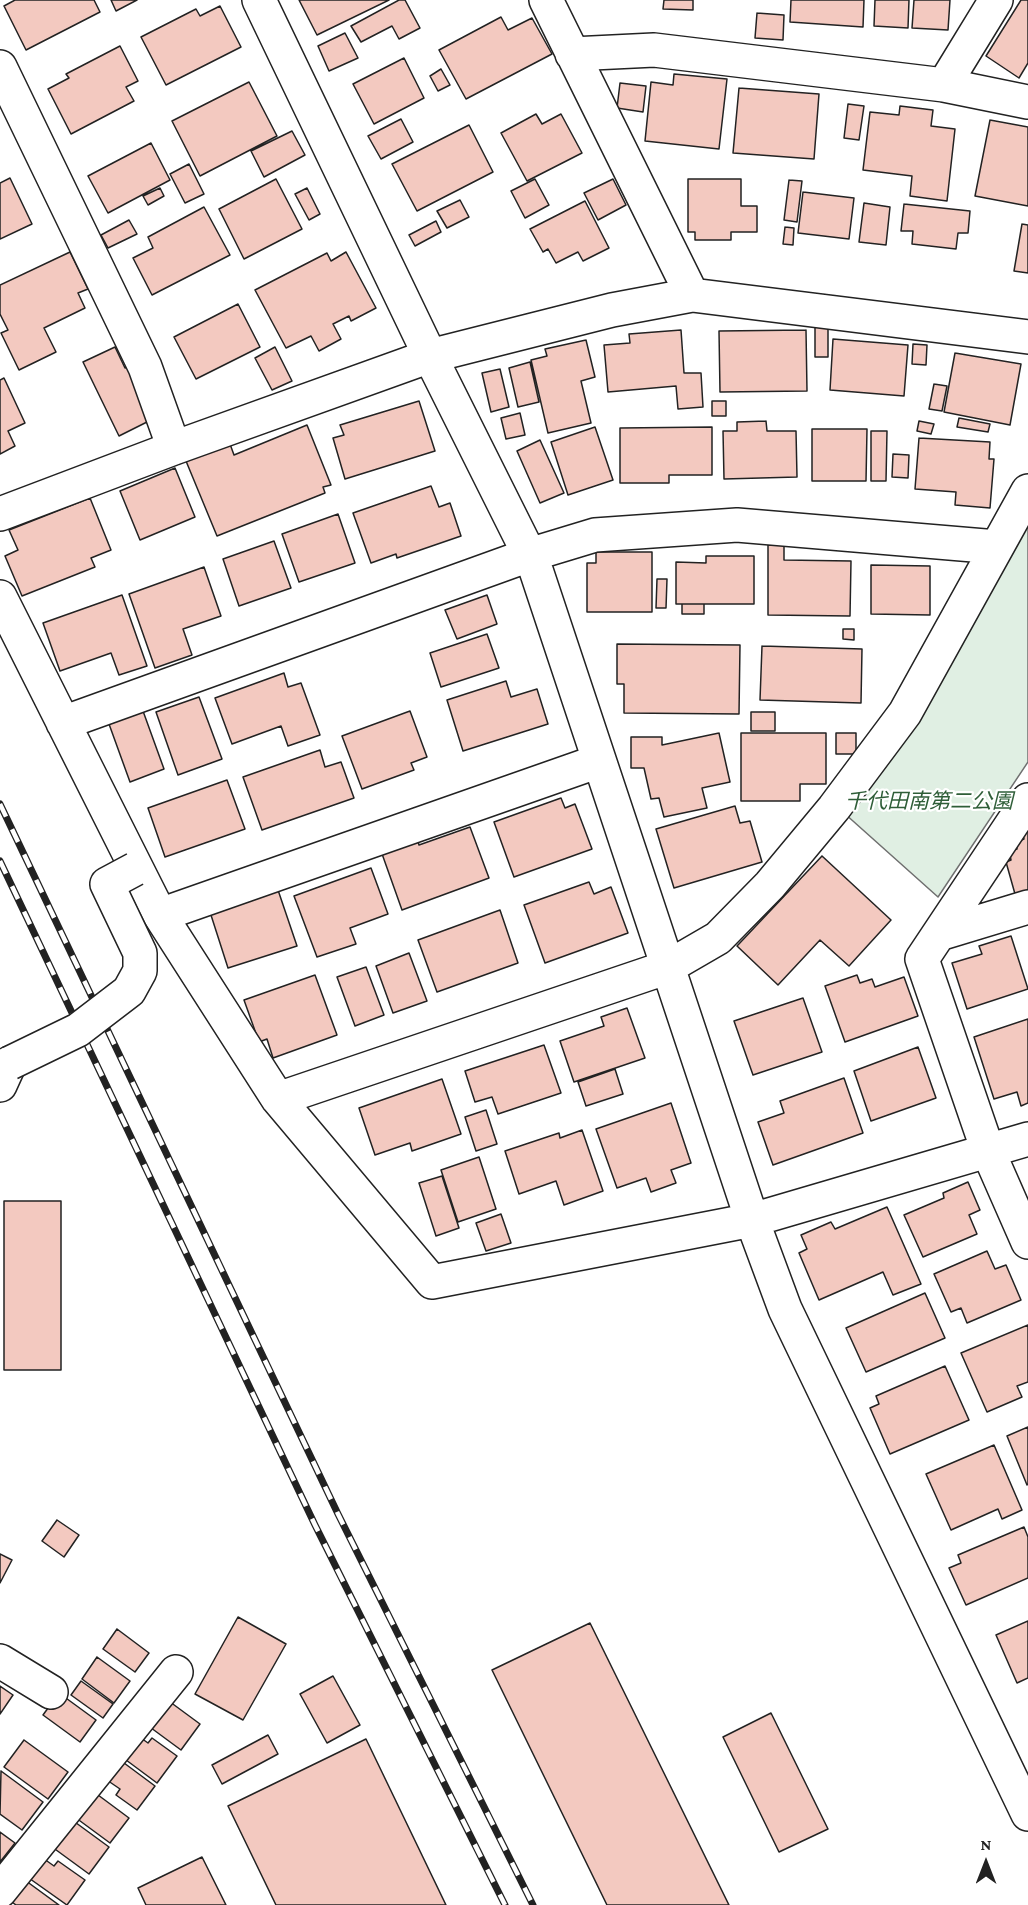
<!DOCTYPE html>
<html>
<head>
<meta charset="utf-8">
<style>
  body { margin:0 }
  #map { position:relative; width:1028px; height:1905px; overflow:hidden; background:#fff; font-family:"Crimson Pro",serif }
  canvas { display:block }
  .north { position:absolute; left:956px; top:1833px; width:60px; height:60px; -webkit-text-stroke:4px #fff; paint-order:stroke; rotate:0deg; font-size:16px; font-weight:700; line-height:24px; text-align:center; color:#222 }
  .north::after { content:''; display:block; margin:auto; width:21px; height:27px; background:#222; clip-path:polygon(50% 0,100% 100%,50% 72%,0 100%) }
</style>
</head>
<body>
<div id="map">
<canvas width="1028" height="1905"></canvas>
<div class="north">N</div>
</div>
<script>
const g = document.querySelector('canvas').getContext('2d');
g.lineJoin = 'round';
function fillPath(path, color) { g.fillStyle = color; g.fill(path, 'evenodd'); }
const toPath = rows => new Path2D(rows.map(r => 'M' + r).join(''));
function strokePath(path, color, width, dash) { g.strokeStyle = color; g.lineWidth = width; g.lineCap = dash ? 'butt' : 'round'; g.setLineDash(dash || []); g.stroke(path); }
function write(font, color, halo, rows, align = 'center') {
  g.font = font + ' "Crimson Pro","Noto Sans JP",serif'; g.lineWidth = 4.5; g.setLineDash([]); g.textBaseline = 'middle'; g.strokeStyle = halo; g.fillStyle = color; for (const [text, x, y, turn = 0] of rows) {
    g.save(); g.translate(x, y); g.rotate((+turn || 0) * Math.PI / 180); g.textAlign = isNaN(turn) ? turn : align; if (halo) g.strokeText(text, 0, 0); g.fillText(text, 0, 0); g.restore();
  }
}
const green = toPath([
  [1028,511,1028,762,938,897,844,813,1028,511]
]);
fillPath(green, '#e0efe3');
strokePath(green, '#6f6f6f', 1.5);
const building = toPath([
  [15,0,94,0,100,12,26,50,4,6,15,0],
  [111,0,137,0,116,11,111,0],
  [299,0,389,0,317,35,299,0],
  [399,0,405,0,420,28,399,39,392,26,361,42,351,26,399,0],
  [664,0,693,0,693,10,663,9,664,0],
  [791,0,864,0,863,27,790,22,791,0],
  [875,0,909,0,908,28,874,26,875,0],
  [914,0,950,0,948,30,912,28,914,0],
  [1021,0,1028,0,1028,63,1019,78,986,56,1021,0],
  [220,6,241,47,166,85,141,37,196,9,200,16,220,6],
  [757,13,784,15,783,40,755,38,757,13],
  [501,17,508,30,532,18,552,54,466,99,439,50,501,17],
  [345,33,358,58,329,71,318,46,345,33],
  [120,46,138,81,126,87,134,101,71,134,48,89,69,78,66,74,120,46],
  [404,58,424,98,374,124,353,84,404,58],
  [441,69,450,85,438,91,430,76,441,69],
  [674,74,727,79,719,149,645,141,651,82,673,85,674,74],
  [249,82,277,136,200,176,172,121,249,82],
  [620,83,646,86,643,112,617,108,620,83],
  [739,88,819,94,814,159,733,153,739,88],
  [848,104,864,106,859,140,844,138,848,104],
  [900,106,933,110,931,126,955,129,947,201,910,196,912,176,863,170,870,112,899,115,900,106],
  [536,114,542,124,561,114,582,153,527,181,501,133,536,114],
  [401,119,413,142,381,159,368,136,401,119],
  [990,120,1028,127,1028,206,975,196,990,120],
  [469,125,493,172,417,211,392,164,469,125],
  [292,131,305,155,264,177,251,151,292,131],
  [151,143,170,180,108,213,88,176,151,143],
  [189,164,204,194,185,203,170,174,189,164],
  [10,178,32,224,0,239,0,183,10,178],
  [276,179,302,229,244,259,219,209,276,179],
  [535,179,549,205,525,218,511,191,535,179],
  [613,179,626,205,598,220,584,193,613,179],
  [688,179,741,179,741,206,757,206,757,232,731,232,731,240,695,240,695,232,688,232,688,179],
  [789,180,802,181,797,222,784,220,789,180],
  [160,188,164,196,148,205,143,196,160,188],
  [307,188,320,214,309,220,295,194,307,188],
  [803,192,854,198,849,239,798,233,803,192],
  [460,200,469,217,447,228,437,211,460,200],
  [585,201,609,248,583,261,578,252,556,263,548,249,543,252,530,229,585,201],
  [864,203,890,207,886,245,859,242,864,203],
  [904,204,970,211,968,233,958,233,956,249,912,244,913,231,901,231,904,204],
  [204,207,230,255,152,295,133,258,153,248,148,237,204,207],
  [129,220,137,234,108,248,101,235,129,220],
  [436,221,441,232,415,246,409,235,436,221],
  [1022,224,1028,225,1028,273,1014,271,1022,224],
  [785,227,794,228,793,245,783,244,785,227],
  [70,252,88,289,78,293,85,308,44,328,56,352,19,370,1,333,8,330,0,314,0,285,70,252],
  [346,252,376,308,351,321,349,316,333,324,341,339,319,351,311,336,286,348,255,290,327,253,331,261,346,252],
  [238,304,260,347,196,379,174,337,238,304],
  [815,327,828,327,828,357,815,357,815,327],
  [681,330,684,373,701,373,703,407,678,409,676,386,608,392,604,345,630,343,629,334,681,330],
  [806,330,807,391,720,392,719,331,806,330],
  [833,339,908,345,904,396,830,390,833,339],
  [586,340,595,377,581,381,591,423,548,433,531,360,547,356,545,349,586,340],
  [913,344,927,345,926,365,912,364,913,344],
  [115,347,125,368,129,366,155,418,119,436,83,362,115,347],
  [275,347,292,381,272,390,255,358,275,347],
  [955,353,1021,364,1010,425,944,412,955,353],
  [530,362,539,402,518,407,509,368,530,362],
  [500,369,509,407,491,412,482,373,500,369],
  [4,378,25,423,8,431,15,446,0,454,0,380,4,378],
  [934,384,947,386,942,411,929,409,934,384],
  [419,401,435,451,345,479,333,438,344,435,340,425,419,401],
  [712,401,726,401,726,416,712,416,712,401],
  [520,413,525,435,506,439,501,418,520,413],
  [959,418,990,424,988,432,957,427,959,418],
  [766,421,767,431,796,431,797,477,724,479,723,431,737,431,737,422,766,421],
  [919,421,934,424,931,434,917,431,919,421],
  [307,425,331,485,323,487,325,493,217,536,186,461,230,444,234,455,307,425],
  [595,427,613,480,568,495,551,442,595,427],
  [712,427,712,475,669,475,669,483,620,483,620,428,712,427],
  [812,429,867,429,866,481,812,481,812,429],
  [871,431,887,431,886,481,871,481,871,431],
  [919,438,990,442,989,459,994,459,990,508,955,505,956,492,915,489,919,438],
  [540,440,564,493,540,503,517,451,540,440],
  [893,454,909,455,908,478,892,477,893,454],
  [175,468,195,517,140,540,120,491,175,468],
  [431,486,439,507,450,503,461,536,397,558,396,554,371,563,353,513,431,486],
  [90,498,111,550,91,558,95,567,22,596,5,556,18,550,9,530,90,498],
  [338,514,355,563,299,582,282,534,338,514],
  [274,541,291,588,239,606,223,559,274,541],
  [768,545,784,545,784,560,851,561,850,616,768,615,768,545],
  [596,552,652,552,652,612,587,612,587,563,596,563,596,552],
  [706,556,754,556,754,604,676,604,676,562,706,563,706,556],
  [871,565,930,566,930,615,871,614,871,565],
  [204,567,221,616,183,629,192,655,155,668,129,594,204,567],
  [657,579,667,579,666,608,656,608,657,579],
  [122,595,147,666,119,675,111,653,60,671,43,623,122,595],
  [487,595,497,624,457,639,445,610,487,595],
  [682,604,704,604,704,614,682,614,682,604],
  [843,629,854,629,854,640,843,639,843,629],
  [487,634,499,668,441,687,430,653,487,634],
  [617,644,740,645,739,714,624,713,624,684,617,684,617,644],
  [762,646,862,649,861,703,760,700,762,646],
  [284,673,288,687,301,683,320,735,288,746,281,726,232,744,215,698,284,673],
  [506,681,511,697,537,689,548,724,463,751,447,700,506,681],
  [199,697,222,759,178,775,156,712,199,697],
  [143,711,164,769,130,782,109,724,143,711],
  [410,711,427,757,411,763,414,770,362,789,342,736,410,711],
  [751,712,775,712,775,731,751,731,751,712],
  [719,733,730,782,702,788,707,808,664,817,659,798,651,799,644,768,631,768,631,737,662,737,662,745,719,733],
  [741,733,826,733,826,784,800,784,800,801,741,801,741,733],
  [836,733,856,733,856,754,836,754,836,733],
  [320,750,325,767,341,762,354,798,262,830,243,777,320,750],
  [227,780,245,829,165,857,148,808,227,780],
  [561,798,565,808,575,804,592,849,514,877,494,822,561,798],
  [735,806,740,823,750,821,762,862,674,888,656,829,735,806],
  [470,827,489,878,402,910,381,851,417,838,419,845,470,827],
  [1028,831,1028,890,1015,894,1006,862,1011,860,1009,851,1017,849,1016,842,1024,839,1022,833,1028,831],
  [822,856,891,920,849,966,820,940,778,985,737,946,822,856],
  [371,868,388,914,350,928,356,944,317,957,294,896,371,868],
  [589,882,594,894,611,887,628,933,545,963,524,905,589,882],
  [278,890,297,946,228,968,210,912,278,890],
  [500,910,518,963,437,992,418,940,500,910],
  [1011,936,1028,989,967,1009,952,963,982,954,979,946,1011,936],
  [409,953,427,1001,393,1013,376,966,409,953],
  [366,967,384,1015,355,1026,337,977,366,967],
  [315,975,337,1035,273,1058,267,1039,259,1042,244,1000,315,975],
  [857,975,860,983,872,979,875,987,904,977,918,1016,845,1042,825,986,857,975],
  [803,998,822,1052,753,1075,734,1021,803,998],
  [627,1008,645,1058,574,1082,560,1041,604,1026,601,1017,627,1008],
  [1028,1019,1028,1103,1021,1106,1017,1092,994,1099,974,1037,1028,1019],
  [544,1045,561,1093,498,1114,492,1097,475,1102,465,1071,544,1045],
  [918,1047,936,1098,871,1121,854,1071,918,1047],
  [615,1069,623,1094,586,1106,578,1082,615,1069],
  [844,1078,863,1133,773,1165,758,1122,784,1113,780,1101,844,1078],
  [442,1079,461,1134,412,1151,410,1143,375,1155,359,1108,442,1079],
  [671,1103,691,1163,671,1170,676,1183,651,1192,646,1178,617,1188,596,1129,671,1103],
  [486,1110,497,1144,476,1151,465,1117,486,1110],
  [582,1130,603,1191,564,1205,556,1181,519,1194,505,1151,559,1133,560,1138,582,1130],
  [479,1157,496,1209,458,1222,441,1170,479,1157],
  [442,1176,459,1228,436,1236,419,1183,442,1176],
  [968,1182,980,1210,969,1215,977,1234,923,1257,904,1215,944,1198,943,1193,968,1182],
  [4,1201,61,1201,61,1370,4,1370,4,1201],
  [887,1207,921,1284,893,1295,883,1272,819,1300,799,1253,807,1249,801,1235,831,1222,835,1229,887,1207],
  [501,1214,511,1243,486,1251,476,1223,501,1214],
  [987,1251,995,1269,1006,1265,1021,1300,967,1323,961,1308,951,1312,934,1274,987,1251],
  [925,1293,945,1338,866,1372,846,1328,925,1293],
  [1028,1325,1028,1382,1017,1386,1022,1397,987,1412,961,1353,1028,1325],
  [945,1366,969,1420,890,1454,870,1408,879,1404,876,1396,945,1366],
  [1028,1427,1028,1484,1027,1485,1007,1436,1028,1427],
  [994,1445,1022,1510,1002,1519,998,1509,951,1530,926,1474,994,1445],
  [57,1520,79,1535,64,1557,42,1541,57,1520],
  [1024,1527,1028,1537,1028,1578,966,1605,949,1568,961,1563,958,1555,1024,1527],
  [0,1554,12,1560,0,1583,0,1554],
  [238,1617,286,1644,243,1720,195,1694,238,1617],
  [1028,1621,1028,1678,1017,1683,996,1635,1028,1621],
  [590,1623,729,1905,607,1905,492,1670,590,1623],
  [117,1629,149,1653,135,1672,103,1649,117,1629],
  [97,1657,130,1681,114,1703,82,1679,97,1657],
  [333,1676,360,1725,327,1743,300,1694,333,1676],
  [81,1681,113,1704,103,1718,71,1695,81,1681],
  [0,1686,13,1695,0,1714,0,1686],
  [59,1693,96,1720,80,1742,43,1715,59,1693],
  [162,1696,200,1724,181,1750,143,1722,162,1696],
  [771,1713,828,1829,779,1852,723,1737,771,1713],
  [134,1733,148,1743,152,1738,177,1756,157,1783,118,1754,134,1733],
  [268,1735,278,1754,222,1784,212,1765,268,1735],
  [366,1739,446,1905,276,1905,228,1806,366,1739],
  [24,1740,68,1772,48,1799,4,1767,24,1740],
  [116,1757,155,1786,137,1810,116,1795,120,1789,101,1776,116,1757],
  [1,1771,43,1802,22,1830,0,1814,1,1771],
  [90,1789,129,1818,110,1843,72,1815,90,1789],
  [68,1817,109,1847,89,1874,48,1844,68,1817],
  [0,1832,15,1843,0,1862,0,1832],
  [40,1856,54,1866,58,1861,85,1880,67,1905,26,1876,40,1856],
  [202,1857,226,1905,146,1905,138,1888,202,1857],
  [22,1878,59,1905,16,1905,8,1899,22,1878]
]);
fillPath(building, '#f3c9c0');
strokePath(building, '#222', 1.5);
const minor = toPath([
  [259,0,430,356,534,564,752,1220,785,1309,1028,1814],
  [546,0,692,295],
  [572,54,654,50,944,85,996,0],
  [0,67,145,367,174,448],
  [944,85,1028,102],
  [0,514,174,448,430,356,612,310,692,295,1028,337],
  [0,597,160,915,278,1099,432,1282,752,1220,1028,1139],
  [63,723,529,555,595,535,737,525,997,547],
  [1028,800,922,959,988,1151,1028,1242],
  [160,915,599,761],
  [939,934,1028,907],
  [0,1085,10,1063],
  [278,1099,668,967,718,938,770,885,834,808,905,713,1028,491],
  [0,1661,51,1692],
  [0,1891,176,1672]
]);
strokePath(minor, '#222', 36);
strokePath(minor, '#fff', 33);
const rail = toPath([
  [0,804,338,1514,533,1905],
  [0,861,315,1525,505,1905]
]);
strokePath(rail, '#222', 7);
strokePath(rail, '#fff', 4.5, [14]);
const minorBridge = toPath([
  [10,1063,78,1030,129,991,140,971,140,953,107,884,135,869]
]);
strokePath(minorBridge, '#222', 36, []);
strokePath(minorBridge, '#fff', 33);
write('italic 21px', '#2f5e38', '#fff', [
  ["千代田南第二公園",929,802]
]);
</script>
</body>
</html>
